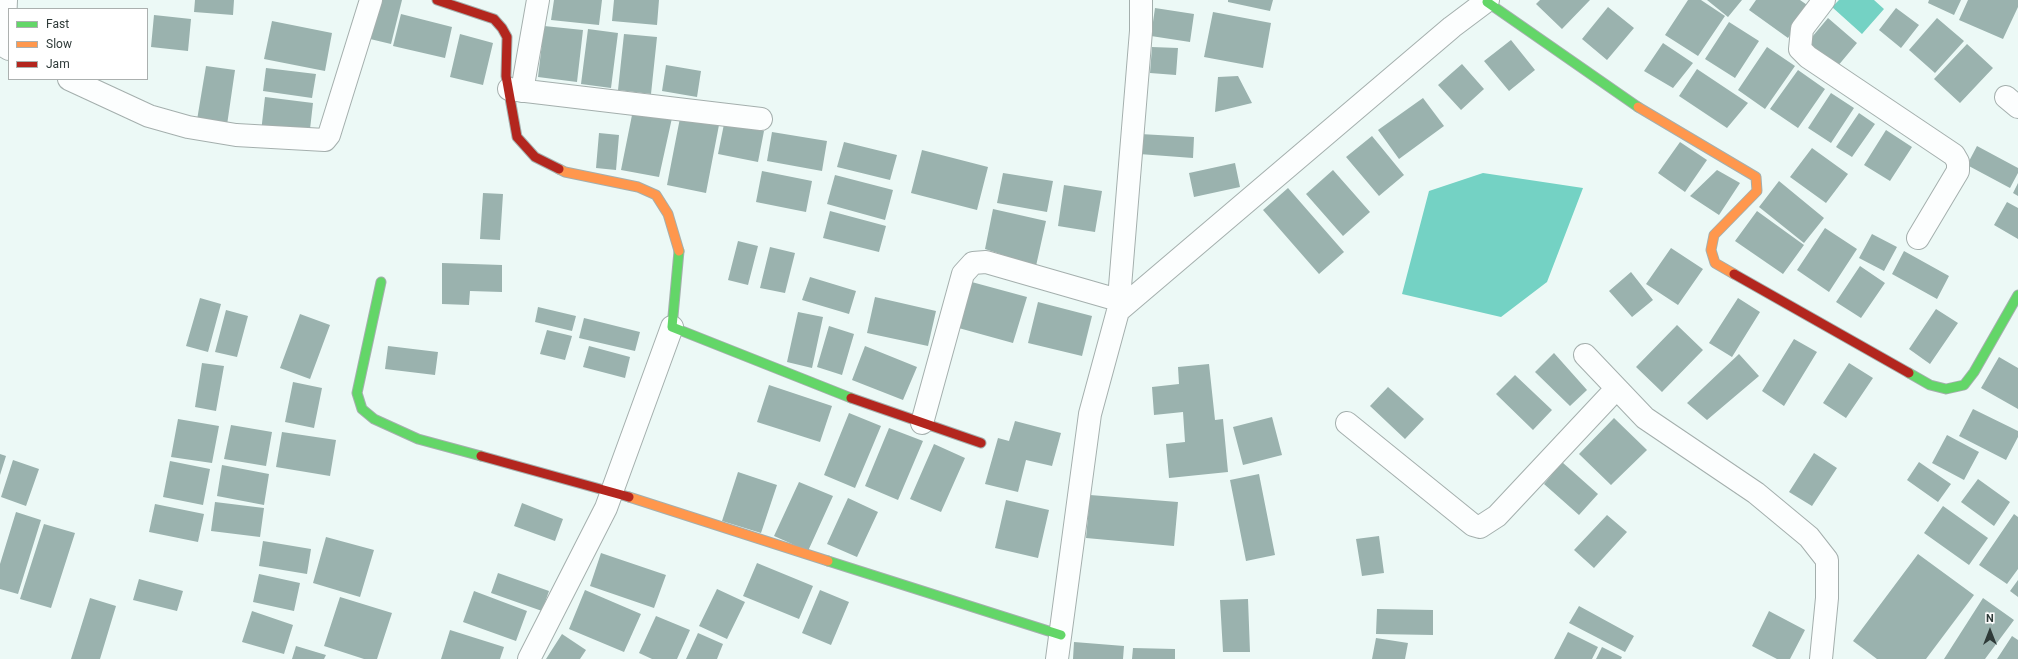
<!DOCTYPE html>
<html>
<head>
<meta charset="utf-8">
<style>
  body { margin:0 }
  #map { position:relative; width:2018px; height:659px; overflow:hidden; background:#ecf9f6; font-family:Roboto,sans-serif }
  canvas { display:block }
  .legend { position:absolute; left:8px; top:8px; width:140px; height:72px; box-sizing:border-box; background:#fff; border:1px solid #abb0af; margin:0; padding:5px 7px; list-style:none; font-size:12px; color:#2e3a38 }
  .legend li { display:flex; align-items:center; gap:8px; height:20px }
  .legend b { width:20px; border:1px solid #abb0af }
  .north { position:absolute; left:1970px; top:611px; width:40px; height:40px; -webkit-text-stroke:3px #fff; paint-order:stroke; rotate:0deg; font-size:11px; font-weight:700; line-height:16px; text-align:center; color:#2e3a38 }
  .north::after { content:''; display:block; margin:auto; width:14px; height:18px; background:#2e3a38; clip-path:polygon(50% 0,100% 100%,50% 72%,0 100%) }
</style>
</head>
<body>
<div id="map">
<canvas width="2018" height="659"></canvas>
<ul class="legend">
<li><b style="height:5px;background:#63d668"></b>Fast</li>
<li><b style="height:5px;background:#ff974d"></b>Slow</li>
<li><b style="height:5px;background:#b3261e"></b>Jam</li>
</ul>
<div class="north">N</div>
</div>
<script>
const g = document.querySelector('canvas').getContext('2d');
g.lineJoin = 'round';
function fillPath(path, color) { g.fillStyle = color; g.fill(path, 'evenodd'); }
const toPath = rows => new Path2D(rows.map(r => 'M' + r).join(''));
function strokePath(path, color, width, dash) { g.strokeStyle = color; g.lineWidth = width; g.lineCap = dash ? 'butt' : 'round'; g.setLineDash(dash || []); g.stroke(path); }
fillPath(toPath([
  [1839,0,1874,0,1884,9,1862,34,1832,7],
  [1483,173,1583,188,1547,282,1501,317,1402,294,1429,191]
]), '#74d2c4');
fillPath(toPath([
  [195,0,234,0,233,15,194,12],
  [376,0,402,0,391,44,366,38],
  [554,0,602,0,599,25,551,20],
  [614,0,659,0,657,25,612,21],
  [1228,0,1273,0,1270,11,1228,2],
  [1540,0,1590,0,1562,29,1536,4],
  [1688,0,1701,0,1725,16,1698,56,1665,35],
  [1707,0,1742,0,1728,17],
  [1756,0,1800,0,1810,7,1788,38,1749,10],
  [1929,0,1961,0,1954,15,1928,3],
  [1968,0,2018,0,2018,7,2003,39,1959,20],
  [1608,7,1634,28,1607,60,1582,39],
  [1155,8,1194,14,1190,42,1151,36],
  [1896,8,1919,25,1901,48,1879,30],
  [1213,12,1271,23,1263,68,1204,57],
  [401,14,452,27,445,58,393,46],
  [154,15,191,19,188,51,151,47],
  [1828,18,1857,43,1837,67,1807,43],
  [1937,18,1964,41,1935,73,1909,50],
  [272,21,332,33,325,71,264,59],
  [1729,22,1759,41,1735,78,1705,59],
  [544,26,583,30,577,82,538,77],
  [588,29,618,33,611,88,581,84],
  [460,34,493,43,483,85,450,77],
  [624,34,657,37,651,94,618,90],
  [1511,40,1535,70,1509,91,1484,61],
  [1663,43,1693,63,1673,88,1644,71],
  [1967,44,1993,68,1960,103,1934,79],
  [1152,47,1178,48,1176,75,1150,73],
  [1767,47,1795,66,1765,109,1738,90],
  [1462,64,1484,89,1461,110,1438,85],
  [666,65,701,71,697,97,662,91],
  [206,66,235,70,227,125,197,120],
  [266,68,316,74,312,98,263,91],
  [1697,69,1748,103,1727,128,1679,96],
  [1798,70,1825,89,1798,128,1770,109],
  [1238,76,1252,103,1215,112,1218,77],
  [1831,93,1854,108,1831,143,1808,128],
  [265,97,313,103,309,138,261,132],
  [1423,98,1444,126,1399,159,1378,130],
  [633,110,672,118,659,177,621,170],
  [1859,113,1875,124,1852,157,1836,147],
  [680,118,719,125,706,193,667,185],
  [724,124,764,131,758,162,718,154],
  [1886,130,1912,147,1890,181,1864,165],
  [772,132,827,141,822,171,767,161],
  [599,133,619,135,616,170,596,168],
  [1140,134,1194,137,1193,158,1139,154],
  [1372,136,1404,175,1379,196,1346,157],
  [844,142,897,155,890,180,837,167],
  [1680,142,1707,160,1685,192,1658,173],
  [1977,146,2018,168,2018,173,2010,188,1967,165],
  [1812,148,1848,174,1826,203,1790,177],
  [922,150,988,167,977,210,911,193],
  [1235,163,1240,187,1194,197,1189,173],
  [1333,170,1370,212,1343,236,1306,194],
  [1717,170,1740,183,1719,215,1690,196],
  [762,171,812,181,806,212,756,202],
  [1003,173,1053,181,1047,212,997,203],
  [835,175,893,190,885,220,827,204],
  [1779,181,1824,218,1804,243,1759,207],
  [2018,183,2018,196,2013,193],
  [1064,185,1102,191,1095,232,1058,226],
  [1288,188,1344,252,1319,274,1263,210],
  [483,193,503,194,500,240,480,239],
  [2007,202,2018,208,2018,239,1994,225],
  [993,209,1046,221,1036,266,985,249],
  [830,211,886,226,879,252,823,238],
  [1757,211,1804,245,1783,274,1735,241],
  [1825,228,1857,249,1829,292,1797,270],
  [1872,234,1897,247,1884,271,1859,258],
  [738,241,758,246,748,285,728,280],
  [770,247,795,253,785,293,760,288],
  [1671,248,1703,269,1678,305,1646,284],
  [1904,251,1949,276,1937,299,1892,274],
  [442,263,502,265,502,292,470,291,469,305,442,304],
  [1860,266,1885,283,1861,318,1836,302],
  [1631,272,1653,300,1632,317,1609,291],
  [810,277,856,291,849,314,802,300],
  [968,281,1027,297,1013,343,955,327],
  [875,297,936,311,928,346,867,333],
  [200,298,221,304,208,352,186,346],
  [1738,298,1760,312,1732,357,1709,343],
  [1038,302,1092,316,1082,356,1028,343],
  [538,307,576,316,572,331,535,322],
  [1936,309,1958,323,1930,364,1909,349],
  [226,310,248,316,237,357,215,352],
  [798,312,823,317,812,368,787,362],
  [300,314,330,325,310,379,280,368],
  [584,318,640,332,635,351,579,338],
  [1677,325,1703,350,1662,392,1636,367],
  [829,326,854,334,842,375,817,367],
  [547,330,572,336,565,360,540,354],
  [1794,339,1817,352,1784,406,1762,391],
  [388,346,438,352,435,375,385,369],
  [589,346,630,357,625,378,583,367],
  [865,346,917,367,903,400,852,380],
  [1554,353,1587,390,1570,406,1535,372],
  [1739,354,1759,376,1707,420,1687,403],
  [1999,357,2018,368,2018,409,1981,388],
  [202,363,224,366,216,411,195,407],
  [1849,363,1873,378,1846,418,1823,403],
  [1209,364,1215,420,1223,419,1228,472,1169,478,1166,444,1185,442,1183,412,1154,415,1152,387,1179,384,1178,367],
  [1515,375,1552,410,1533,430,1496,394],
  [293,382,322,388,314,428,285,422],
  [769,385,832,406,820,442,757,422],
  [1388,387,1424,419,1405,439,1370,406],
  [1973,409,2018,431,2018,437,2006,460,1959,436],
  [849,413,881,426,855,488,824,475],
  [1272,417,1282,455,1243,465,1233,427],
  [1614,418,1647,450,1611,485,1579,454],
  [178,419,219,426,212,463,171,457],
  [1015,421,1061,433,1052,466,1026,460,1018,492,985,484,998,438,1009,441],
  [231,425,272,432,266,466,224,459],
  [889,428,923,441,898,500,865,486],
  [282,432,336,440,330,476,276,467],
  [1947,435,1979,452,1964,480,1932,463],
  [934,444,965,458,941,512,910,499],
  [1814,453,1837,468,1812,506,1789,492],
  [0,454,6,456,0,475],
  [13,460,39,469,26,506,1,497],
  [170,461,210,469,203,505,163,497],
  [1562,462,1598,494,1579,515,1544,484],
  [1919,462,1951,484,1938,502,1907,480],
  [222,465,269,474,264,505,217,496],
  [738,472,777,485,761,533,722,521],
  [1259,474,1275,555,1246,561,1230,480],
  [1978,479,2010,502,1994,526,1961,502],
  [799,482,833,496,808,551,774,536],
  [1090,495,1178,502,1174,546,1086,538],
  [848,498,878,512,857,557,827,544],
  [1006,500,1049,510,1038,558,995,548],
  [215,502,264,508,260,537,211,531],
  [522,503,563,519,555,541,514,526],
  [155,504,204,514,198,542,149,532],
  [1943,506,1988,538,1969,565,1924,533],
  [16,512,41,520,18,594,0,589,0,564],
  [2014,514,2018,517,2018,569,2007,584,1979,565],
  [1607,515,1627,532,1594,568,1574,550],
  [44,524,75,533,51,608,20,599],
  [1379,536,1384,573,1362,576,1356,539],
  [326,537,374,550,360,597,313,583],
  [263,541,311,549,307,574,259,566],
  [601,553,666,575,654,608,590,586],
  [1918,554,1974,595,1926,659,1877,659,1853,641],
  [757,563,813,586,799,619,743,596],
  [498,573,549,591,542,611,491,593],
  [259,574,300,583,294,611,253,602],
  [139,579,183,591,177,611,133,600],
  [2018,580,2018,597,2010,591],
  [717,589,745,602,727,639,699,626],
  [585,590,641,614,624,652,569,629],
  [820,590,849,602,831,645,802,633],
  [474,591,527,611,516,641,463,622],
  [340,597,392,613,377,659,364,659,324,646],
  [90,598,116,606,100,659,71,659],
  [1983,598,2014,620,1985,659,1944,659],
  [1248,599,1250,652,1223,652,1220,600],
  [1579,606,1634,636,1625,652,1569,623],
  [1377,609,1433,610,1433,635,1376,634],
  [252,611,293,625,284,654,242,642],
  [1769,611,1805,630,1790,659,1777,659,1752,646],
  [656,616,690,630,677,659,652,659,639,653],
  [450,630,504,647,500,659,441,659],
  [1568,632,1598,647,1592,659,1554,659],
  [698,633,723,644,717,659,686,659],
  [562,634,586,650,580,659,546,659],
  [2012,636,2018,640,2018,659,1997,659],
  [1376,638,1408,643,1405,659,1372,659],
  [1074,642,1124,646,1123,659,1073,659],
  [296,646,326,655,324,659,292,659],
  [1602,647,1622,657,1621,659,1596,659],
  [1133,648,1175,649,1175,659,1132,659]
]), '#9ab2ae');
const street = toPath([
  [6,0,4,46,9,49],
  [1824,0,1802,29,1800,49,1808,57,1954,155,1958,162,1958,171,1918,238],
  [69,79,149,116,188,127,236,135,325,140,329,135,371,0],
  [509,89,761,119],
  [522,91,538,0],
  [2006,97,2018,107],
  [1118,311,1452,27,1488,0],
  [1585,355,1645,418,1756,493,1809,537,1827,560,1827,598,1821,659],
  [922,423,963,274,973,263,986,262,1118,300],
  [1347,423,1473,525,1480,527,1497,516,1616,389],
  [529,659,606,508,672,327],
  [1057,659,1090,414,1118,311,1141,31,1141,0]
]);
const fast = toPath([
  [1487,2,1638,107],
  [679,251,672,327,851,398],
  [381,282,357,393,362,409,374,419,418,439,481,456],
  [1909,373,1930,385,1946,389,1964,385,1974,372,2018,295],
  [828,561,1061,635]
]);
const slow = toPath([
  [1638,107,1756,177,1757,191,1714,235,1711,250,1715,263,1734,274],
  [559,169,565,172,638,187,656,195,668,214,679,251],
  [629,497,828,561]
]);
const jam = toPath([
  [437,0,494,19,502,28,507,37,506,76,517,137,535,157,559,169],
  [1734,274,1909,373],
  [851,398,981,443],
  [481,456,629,497]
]);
strokePath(street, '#a4afad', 24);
strokePath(fast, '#a4afad', 11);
strokePath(slow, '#a4afad', 11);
strokePath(jam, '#a4afad', 11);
strokePath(street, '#fcfefe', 22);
strokePath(fast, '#63d668', 9);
strokePath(slow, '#ff974d', 9);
strokePath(jam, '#b3261e', 9);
</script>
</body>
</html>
